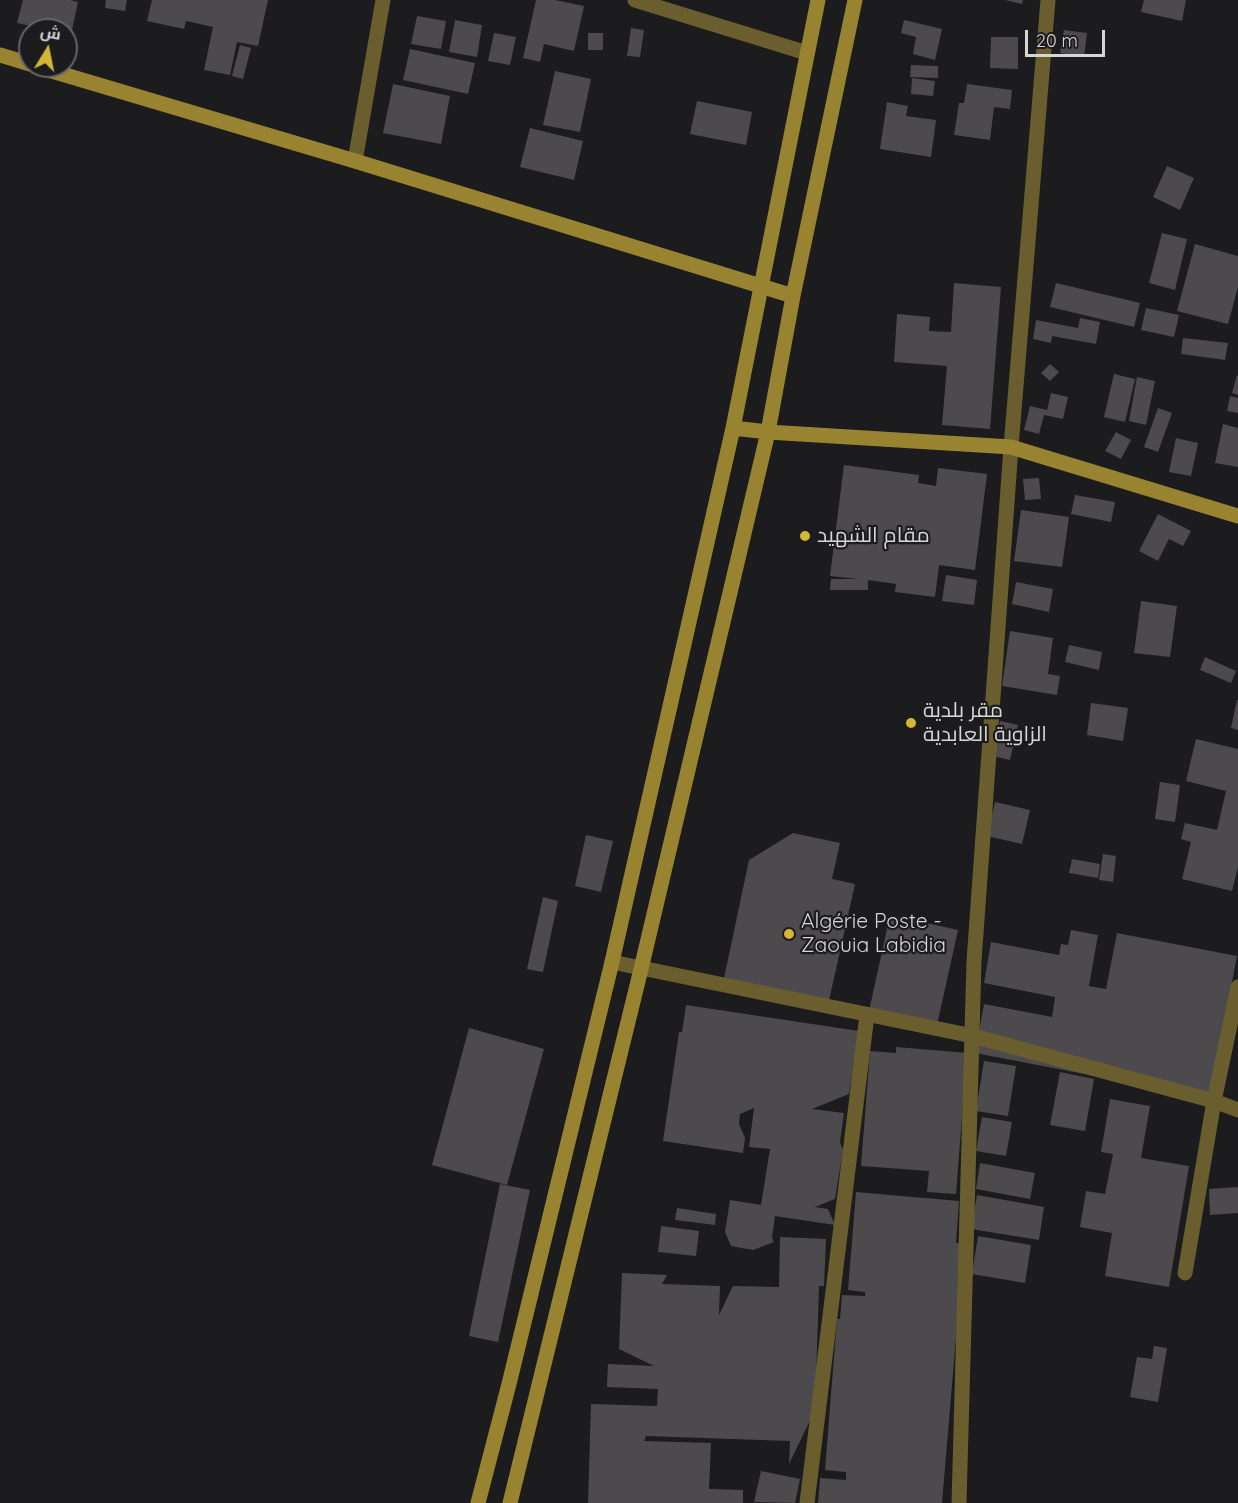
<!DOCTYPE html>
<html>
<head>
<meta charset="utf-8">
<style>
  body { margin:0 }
  #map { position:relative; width:1238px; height:1503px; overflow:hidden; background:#1c1b1d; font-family:Quicksand,Cairo,sans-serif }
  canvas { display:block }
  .north { position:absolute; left:18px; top:18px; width:60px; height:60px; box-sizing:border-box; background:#1c1b1d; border:2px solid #676667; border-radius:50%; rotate:10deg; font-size:16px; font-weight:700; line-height:24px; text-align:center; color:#d7d6d7 }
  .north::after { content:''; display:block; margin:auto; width:21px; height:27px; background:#d4b635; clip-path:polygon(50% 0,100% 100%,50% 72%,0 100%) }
  .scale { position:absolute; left:1025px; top:30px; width:80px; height:27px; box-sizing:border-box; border:3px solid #d7d6d7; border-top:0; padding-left:8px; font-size:18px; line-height:21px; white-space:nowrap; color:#d7d6d7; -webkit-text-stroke:4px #1c1b1d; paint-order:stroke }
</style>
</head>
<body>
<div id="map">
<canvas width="1238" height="1503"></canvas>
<div class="north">ش</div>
<div class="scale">20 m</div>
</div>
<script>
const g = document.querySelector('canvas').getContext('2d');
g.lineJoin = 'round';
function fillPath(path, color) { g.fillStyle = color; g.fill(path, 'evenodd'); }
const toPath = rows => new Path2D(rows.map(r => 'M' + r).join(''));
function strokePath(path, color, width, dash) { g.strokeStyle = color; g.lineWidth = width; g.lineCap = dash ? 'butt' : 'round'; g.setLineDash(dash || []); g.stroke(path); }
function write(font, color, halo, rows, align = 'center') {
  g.font = font + ' Quicksand,Cairo,sans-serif'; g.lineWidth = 4.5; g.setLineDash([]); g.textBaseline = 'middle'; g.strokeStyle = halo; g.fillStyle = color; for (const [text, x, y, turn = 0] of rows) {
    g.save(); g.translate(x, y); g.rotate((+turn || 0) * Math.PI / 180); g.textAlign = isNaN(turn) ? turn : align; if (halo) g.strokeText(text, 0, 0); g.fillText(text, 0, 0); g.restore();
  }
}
fillPath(toPath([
  [23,0,70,0,78,2,71,35,66,33,66,30,50,30,17,23],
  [106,0,127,0,125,11,105,8],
  [152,0,268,0,258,46,237,42,230,75,204,70,213,27,186,21,184,29,147,21],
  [536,0,555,0,584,6,574,51,544,44,540,62,523,58],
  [1005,0,1023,0,1022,4],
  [1144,0,1186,0,1182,21,1141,12],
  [417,16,446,21,441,49,411,44],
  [455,20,482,25,477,57,449,52],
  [904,20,942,29,935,60,913,54,916,37,901,33],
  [631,28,644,30,640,57,627,56],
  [1064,30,1087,33,1084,57,1060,53],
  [494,33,516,37,510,65,488,61],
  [588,33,603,33,603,50,588,50],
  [991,37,1018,37,1018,69,990,68],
  [240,45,251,48,243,79,232,76],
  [410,49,475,63,468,94,403,80],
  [911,65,938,66,938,78,910,77],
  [555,71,591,79,580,132,543,125],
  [912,78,935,81,933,96,911,94],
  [393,84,450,96,441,144,383,133],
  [967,84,1012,90,1010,109,994,107,990,140,954,135,959,103,964,103],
  [697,101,752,112,746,145,690,134],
  [887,102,908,106,906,116,936,120,931,157,880,149],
  [530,128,583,141,574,180,520,167],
  [1167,166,1194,178,1180,210,1153,197],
  [1162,233,1187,239,1175,290,1149,283],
  [1195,244,1238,256,1238,287,1228,324,1177,311],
  [954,283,1001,287,990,429,942,425,947,366,894,362,897,314,930,317,929,331,951,332],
  [1056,283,1140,303,1134,327,1050,307],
  [1146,308,1179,315,1174,337,1141,330],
  [1080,318,1100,322,1096,344,1052,336,1051,343,1033,339,1036,320,1078,328],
  [1183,338,1228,343,1225,360,1181,354],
  [1050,364,1059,372,1050,381,1041,373],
  [1114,374,1135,379,1125,422,1104,417],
  [1237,375,1238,376,1238,395,1232,393],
  [1137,377,1155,381,1146,425,1129,421],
  [1051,393,1068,397,1063,419,1044,415,1039,434,1024,430,1030,406,1047,410],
  [1230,396,1238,398,1238,413,1227,411],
  [1158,408,1172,413,1158,452,1144,447],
  [1223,424,1238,428,1238,467,1215,463],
  [1116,432,1131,440,1121,459,1105,451],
  [1176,438,1198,443,1191,476,1169,472],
  [844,465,919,475,918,483,936,486,938,468,987,474,975,570,939,565,935,597,895,592,896,584,868,580,868,590,830,590,831,579,858,579,830,576],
  [1039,478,1041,499,1025,500,1023,479],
  [1075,495,1115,502,1111,522,1071,514],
  [1021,510,1069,517,1062,567,1014,561],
  [1158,514,1191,531,1183,546,1169,539,1158,561,1139,551],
  [946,575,977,580,974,605,942,601],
  [1016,582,1053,589,1049,612,1012,604],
  [1141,601,1177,606,1170,657,1134,653],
  [1010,631,1053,638,1048,674,1060,676,1057,695,1002,686],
  [1069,645,1102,652,1099,670,1065,662],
  [1205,657,1236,671,1231,683,1200,670],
  [1237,700,1238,700,1238,730,1231,728],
  [1091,703,1128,708,1123,741,1087,735],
  [1000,721,1018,725,1010,760,992,756],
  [1196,739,1238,749,1238,867,1232,891,1182,879,1191,842,1181,839,1185,823,1226,832,1217,830,1226,791,1186,781],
  [1160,782,1180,785,1175,822,1155,819],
  [995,802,1030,810,1022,844,987,836],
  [793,833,840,843,832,879,855,884,828,1005,723,983,749,860],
  [586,835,613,841,601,892,575,886],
  [1103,854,1116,856,1113,882,1099,880],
  [1072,859,1100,864,1098,878,1069,873],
  [543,897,558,901,543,972,527,969],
  [890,915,958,930,937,1025,869,1011],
  [1071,930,1098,935,1089,986,1106,989,1117,933,1237,956,1210,1098,975,1053,984,1004,1052,1017,1055,997,984,983,991,942,1059,955,1061,944,1068,945],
  [686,1005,859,1031,849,1094,812,1109,844,1113,840,1142,843,1150,835,1199,815,1207,828,1209,835,1225,775,1216,772,1238,774,1242,753,1250,731,1246,725,1232,730,1200,761,1205,770,1149,749,1147,754,1108,740,1114,739,1124,745,1138,743,1153,663,1141,679,1032,682,1032],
  [469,1028,544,1049,507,1185,432,1165],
  [896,1047,967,1053,956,1194,927,1192,929,1171,861,1166,870,1051,896,1053],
  [984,1061,1016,1066,1008,1116,976,1111],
  [1060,1072,1094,1079,1085,1131,1050,1125],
  [1110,1099,1150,1106,1141,1158,1189,1166,1169,1287,1105,1276,1112,1233,1080,1227,1086,1191,1105,1194,1113,1154,1101,1152],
  [982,1117,1012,1122,1006,1156,976,1151],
  [980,1163,1035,1173,1030,1199,976,1189],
  [500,1184,530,1190,498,1342,469,1336],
  [1238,1187,1238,1213,1210,1215,1209,1189],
  [856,1192,959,1201,956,1243,964,1243,942,1503,818,1503,820,1478,846,1480,846,1472,825,1470,837,1319,840,1319,842,1295,865,1296,865,1292,848,1290],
  [977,1195,1044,1207,1039,1240,971,1229],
  [677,1208,716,1214,715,1225,675,1220],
  [661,1226,699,1231,696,1256,658,1252],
  [978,1236,1031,1245,1025,1283,972,1274],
  [780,1237,826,1239,824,1286,819,1286,816,1379,830,1379,789,1464,790,1441,646,1436,644,1441,711,1443,709,1489,743,1490,743,1503,588,1503,591,1404,657,1406,658,1389,607,1387,608,1364,654,1366,619,1349,622,1273,667,1275,662,1284,720,1286,719,1315,733,1286,779,1287],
  [1154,1346,1167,1348,1158,1402,1130,1397,1137,1357,1152,1359],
  [761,1471,800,1479,795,1503,754,1502]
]), '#4c4a4d');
strokePath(toPath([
  [635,0,807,53],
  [355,161,383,0],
  [612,962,973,1036,1214,1101,1238,1110],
  [1185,1273,1214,1101,1238,987],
  [807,1503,867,1015],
  [959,1503,974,961,1011,447,1048,0]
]), '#6b5e2e', 15);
strokePath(toPath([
  [0,55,30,64],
  [35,66,355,161,793,296],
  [733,428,768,432,1011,447,1238,516],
  [478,1503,509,1384,612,962,733,428,818,0],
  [510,1503,641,969,768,432,793,296,855,0]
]), '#988430', 15);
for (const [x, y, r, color] of [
  [805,536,6,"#d4b635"],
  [911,723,6,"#d4b635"],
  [789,934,6,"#d4b635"]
]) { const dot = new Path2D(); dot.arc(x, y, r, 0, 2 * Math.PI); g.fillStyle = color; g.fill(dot); strokePath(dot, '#1c1b1d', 2); }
write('21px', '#d7d6d7', '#1c1b1d', [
  ["مقام الشهيد",817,536],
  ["مقر بلدية",923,711],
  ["الزاوية العابدية",923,735],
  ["Algérie Poste -",801,922],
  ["Zaouia Labidia",801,946]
], 'left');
</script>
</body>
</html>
